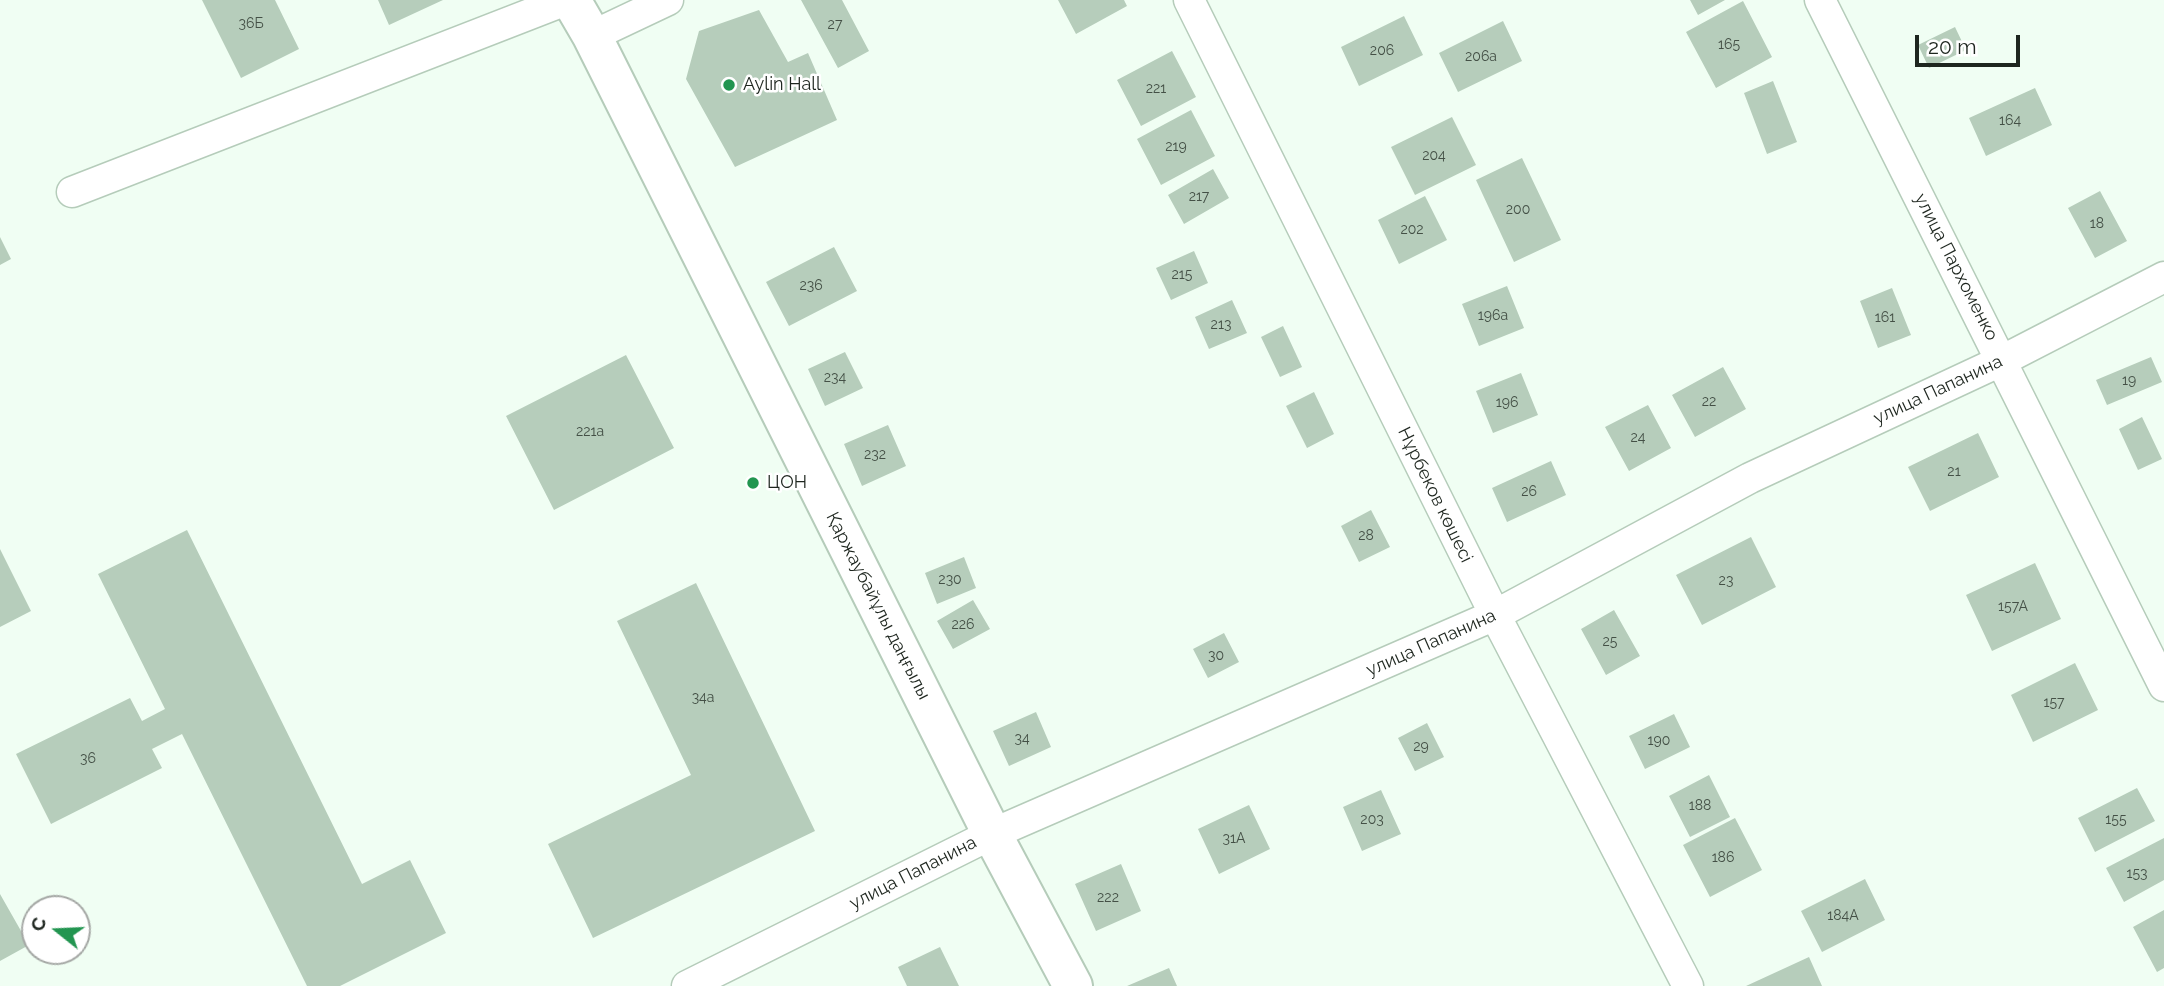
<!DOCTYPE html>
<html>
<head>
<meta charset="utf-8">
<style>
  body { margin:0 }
  #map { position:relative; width:2164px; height:986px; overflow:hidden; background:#f0fef3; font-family:Raleway,sans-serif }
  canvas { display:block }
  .north { position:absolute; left:21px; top:895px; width:70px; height:70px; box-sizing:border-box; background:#fff; border:2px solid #a5a8a5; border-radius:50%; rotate:288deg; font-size:19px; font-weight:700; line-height:28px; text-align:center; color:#1e261f }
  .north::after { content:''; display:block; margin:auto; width:24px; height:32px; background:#229550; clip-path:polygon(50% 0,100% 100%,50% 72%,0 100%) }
  .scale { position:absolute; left:1915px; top:35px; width:105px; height:32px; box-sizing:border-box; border:4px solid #1e261f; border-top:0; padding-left:9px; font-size:21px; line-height:24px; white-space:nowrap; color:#1e261f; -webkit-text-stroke:5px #fff; paint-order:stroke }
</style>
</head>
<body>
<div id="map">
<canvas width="2164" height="986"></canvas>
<div class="north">С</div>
<div class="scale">20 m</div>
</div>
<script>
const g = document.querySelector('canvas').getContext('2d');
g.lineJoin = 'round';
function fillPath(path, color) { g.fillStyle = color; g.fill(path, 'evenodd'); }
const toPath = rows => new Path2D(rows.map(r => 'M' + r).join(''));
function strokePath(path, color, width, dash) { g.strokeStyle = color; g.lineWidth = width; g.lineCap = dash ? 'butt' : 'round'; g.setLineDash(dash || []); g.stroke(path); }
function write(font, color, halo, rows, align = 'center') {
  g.font = font + ' Raleway,sans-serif'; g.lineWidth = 5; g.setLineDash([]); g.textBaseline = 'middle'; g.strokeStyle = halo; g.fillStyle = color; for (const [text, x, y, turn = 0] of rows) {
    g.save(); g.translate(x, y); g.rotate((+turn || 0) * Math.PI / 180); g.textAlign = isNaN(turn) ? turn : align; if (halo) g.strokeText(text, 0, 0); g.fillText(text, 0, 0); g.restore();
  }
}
fillPath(toPath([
  [202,0,275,0,299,49,241,78],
  [378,0,443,0,389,25],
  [801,0,842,0,869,51,838,68],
  [1058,0,1124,0,1127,6,1076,34],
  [1690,0,1725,0,1698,15],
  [1743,1,1772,57,1716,88,1686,32],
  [759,10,788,62,808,53,837,120,735,167,686,79,699,31],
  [1404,16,1423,55,1359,86,1341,47],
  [1503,21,1522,61,1458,92,1439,53],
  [1955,27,1966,50,1929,68,1918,45],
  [1172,51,1196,97,1141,126,1117,80],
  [1773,81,1797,142,1767,154,1744,93],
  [2035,88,2052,125,1986,156,1969,118],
  [1191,110,1215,156,1161,185,1137,139],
  [1452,117,1476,165,1415,195,1391,147],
  [1522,158,1561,240,1514,262,1476,180],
  [1213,169,1229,198,1184,224,1168,195],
  [2100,191,2127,241,2095,258,2068,208],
  [1425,196,1447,240,1399,264,1378,220],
  [0,237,11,259,0,265],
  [834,247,857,291,789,326,766,282],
  [1194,251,1208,283,1171,300,1156,268],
  [1507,286,1524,328,1479,346,1462,304],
  [1892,288,1911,335,1878,348,1860,301],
  [1232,300,1247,333,1209,349,1195,317],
  [1283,326,1302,367,1280,377,1261,337],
  [845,352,863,388,825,406,808,369],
  [626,355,674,448,554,510,506,416],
  [2151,357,2162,382,2107,405,2096,380],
  [1723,367,1746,409,1695,437,1672,395],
  [1521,373,1538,415,1493,433,1476,391],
  [1314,392,1334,434,1307,448,1286,406],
  [1648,405,1671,448,1629,471,1605,427],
  [2142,417,2162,459,2138,470,2119,429],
  [888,425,906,466,862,486,844,444],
  [1978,433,1999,477,1930,511,1908,467],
  [1551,461,1566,495,1507,522,1492,488],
  [1371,510,1390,547,1359,562,1341,526],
  [187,530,362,884,410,860,446,933,340,986,307,986,182,734,152,749,162,768,51,824,16,754,130,698,142,721,165,709,98,574],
  [1751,537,1776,587,1702,625,1676,575],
  [0,549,31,611,0,627],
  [964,557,976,588,937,604,925,573],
  [2035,563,2061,619,1992,651,1966,595],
  [696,583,815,831,593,938,548,844,691,775,617,621],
  [973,600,990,629,953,649,937,621],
  [1614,610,1640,656,1606,675,1581,629],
  [1224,633,1239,662,1208,678,1193,649],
  [2075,663,2098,710,2033,742,2011,695],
  [1036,712,1051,747,1009,766,993,731],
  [1674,714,1690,747,1645,769,1629,736],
  [1427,723,1444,757,1415,771,1398,738],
  [1709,775,1730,817,1690,837,1669,796],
  [2137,788,2155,821,2095,852,2078,818],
  [1381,790,1401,834,1362,851,1343,807],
  [1249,805,1270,849,1219,874,1198,829],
  [1735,818,1762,870,1710,897,1683,845],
  [2164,838,2164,880,2124,902,2106,868],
  [1121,864,1141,911,1096,931,1075,884],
  [1865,879,1885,920,1822,952,1801,911],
  [0,894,29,945,0,961],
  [2164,910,2164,968,2157,972,2133,927],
  [940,947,959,986,907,986,898,967],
  [1809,957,1822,986,1746,986],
  [1169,968,1177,986,1127,986]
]), '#b6cdbb');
const street = toPath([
  [1189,0,1495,615,1688,986],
  [1820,0,2164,686],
  [592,36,668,0],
  [72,192,566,0],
  [687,986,992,834,1495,615,1750,478,2003,360,2164,277]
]);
const highway = toPath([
  [571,0,592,36,992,834,1073,986]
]);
strokePath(street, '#b5ccba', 33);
strokePath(highway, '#b5ccba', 42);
strokePath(street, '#fff', 30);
strokePath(highway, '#fff', 38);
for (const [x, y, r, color] of [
  [729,85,7,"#229550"],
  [753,483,7,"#229550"]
]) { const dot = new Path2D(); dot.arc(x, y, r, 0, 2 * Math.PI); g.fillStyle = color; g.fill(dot); strokePath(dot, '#fff', 2.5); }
write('14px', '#445046', null, [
  ["36Б",251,24],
  ["27",835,25],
  ["165",1729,45],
  ["206",1382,51],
  ["206а",1481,57],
  ["221",1156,89],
  ["164",2010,121],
  ["219",1176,147],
  ["204",1434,156],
  ["217",1199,197],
  ["200",1518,210],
  ["18",2097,224],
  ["202",1412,230],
  ["215",1182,275],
  ["236",811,286],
  ["196а",1493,316],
  ["161",1885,318],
  ["213",1221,325],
  ["234",835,378],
  ["19",2129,381],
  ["22",1709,402],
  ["196",1507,403],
  ["221а",590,432],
  ["24",1638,438],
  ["232",875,455],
  ["21",1954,472],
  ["26",1529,492],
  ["28",1366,536],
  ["230",950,580],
  ["23",1726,581],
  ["157А",2013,607],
  ["226",963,625],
  ["25",1610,642],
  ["30",1216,656],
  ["34а",703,698],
  ["157",2054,703],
  ["34",1022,739],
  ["190",1659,741],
  ["29",1421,747],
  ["36",88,759],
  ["188",1700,806],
  ["203",1372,820],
  ["155",2116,820],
  ["31А",1234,839],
  ["186",1723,858],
  ["153",2137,874],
  ["222",1108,898],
  ["184А",1843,916]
]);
write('18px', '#1e261f', '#fff', [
  ["Aylin Hall",743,85],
  ["ЦОН",767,483]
], 'left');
write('18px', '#1e261f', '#fff', [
  ["улица Пархоменко",1956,267,63],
  ["улица Папанина",1938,390,-25],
  ["Нұрбеков көшесі",1435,495,64],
  ["Қаржаубайұлы даңғылы",878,606,63],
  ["улица Папанина",1431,643,-24],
  ["улица Папанина",913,873,-27]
]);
</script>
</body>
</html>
